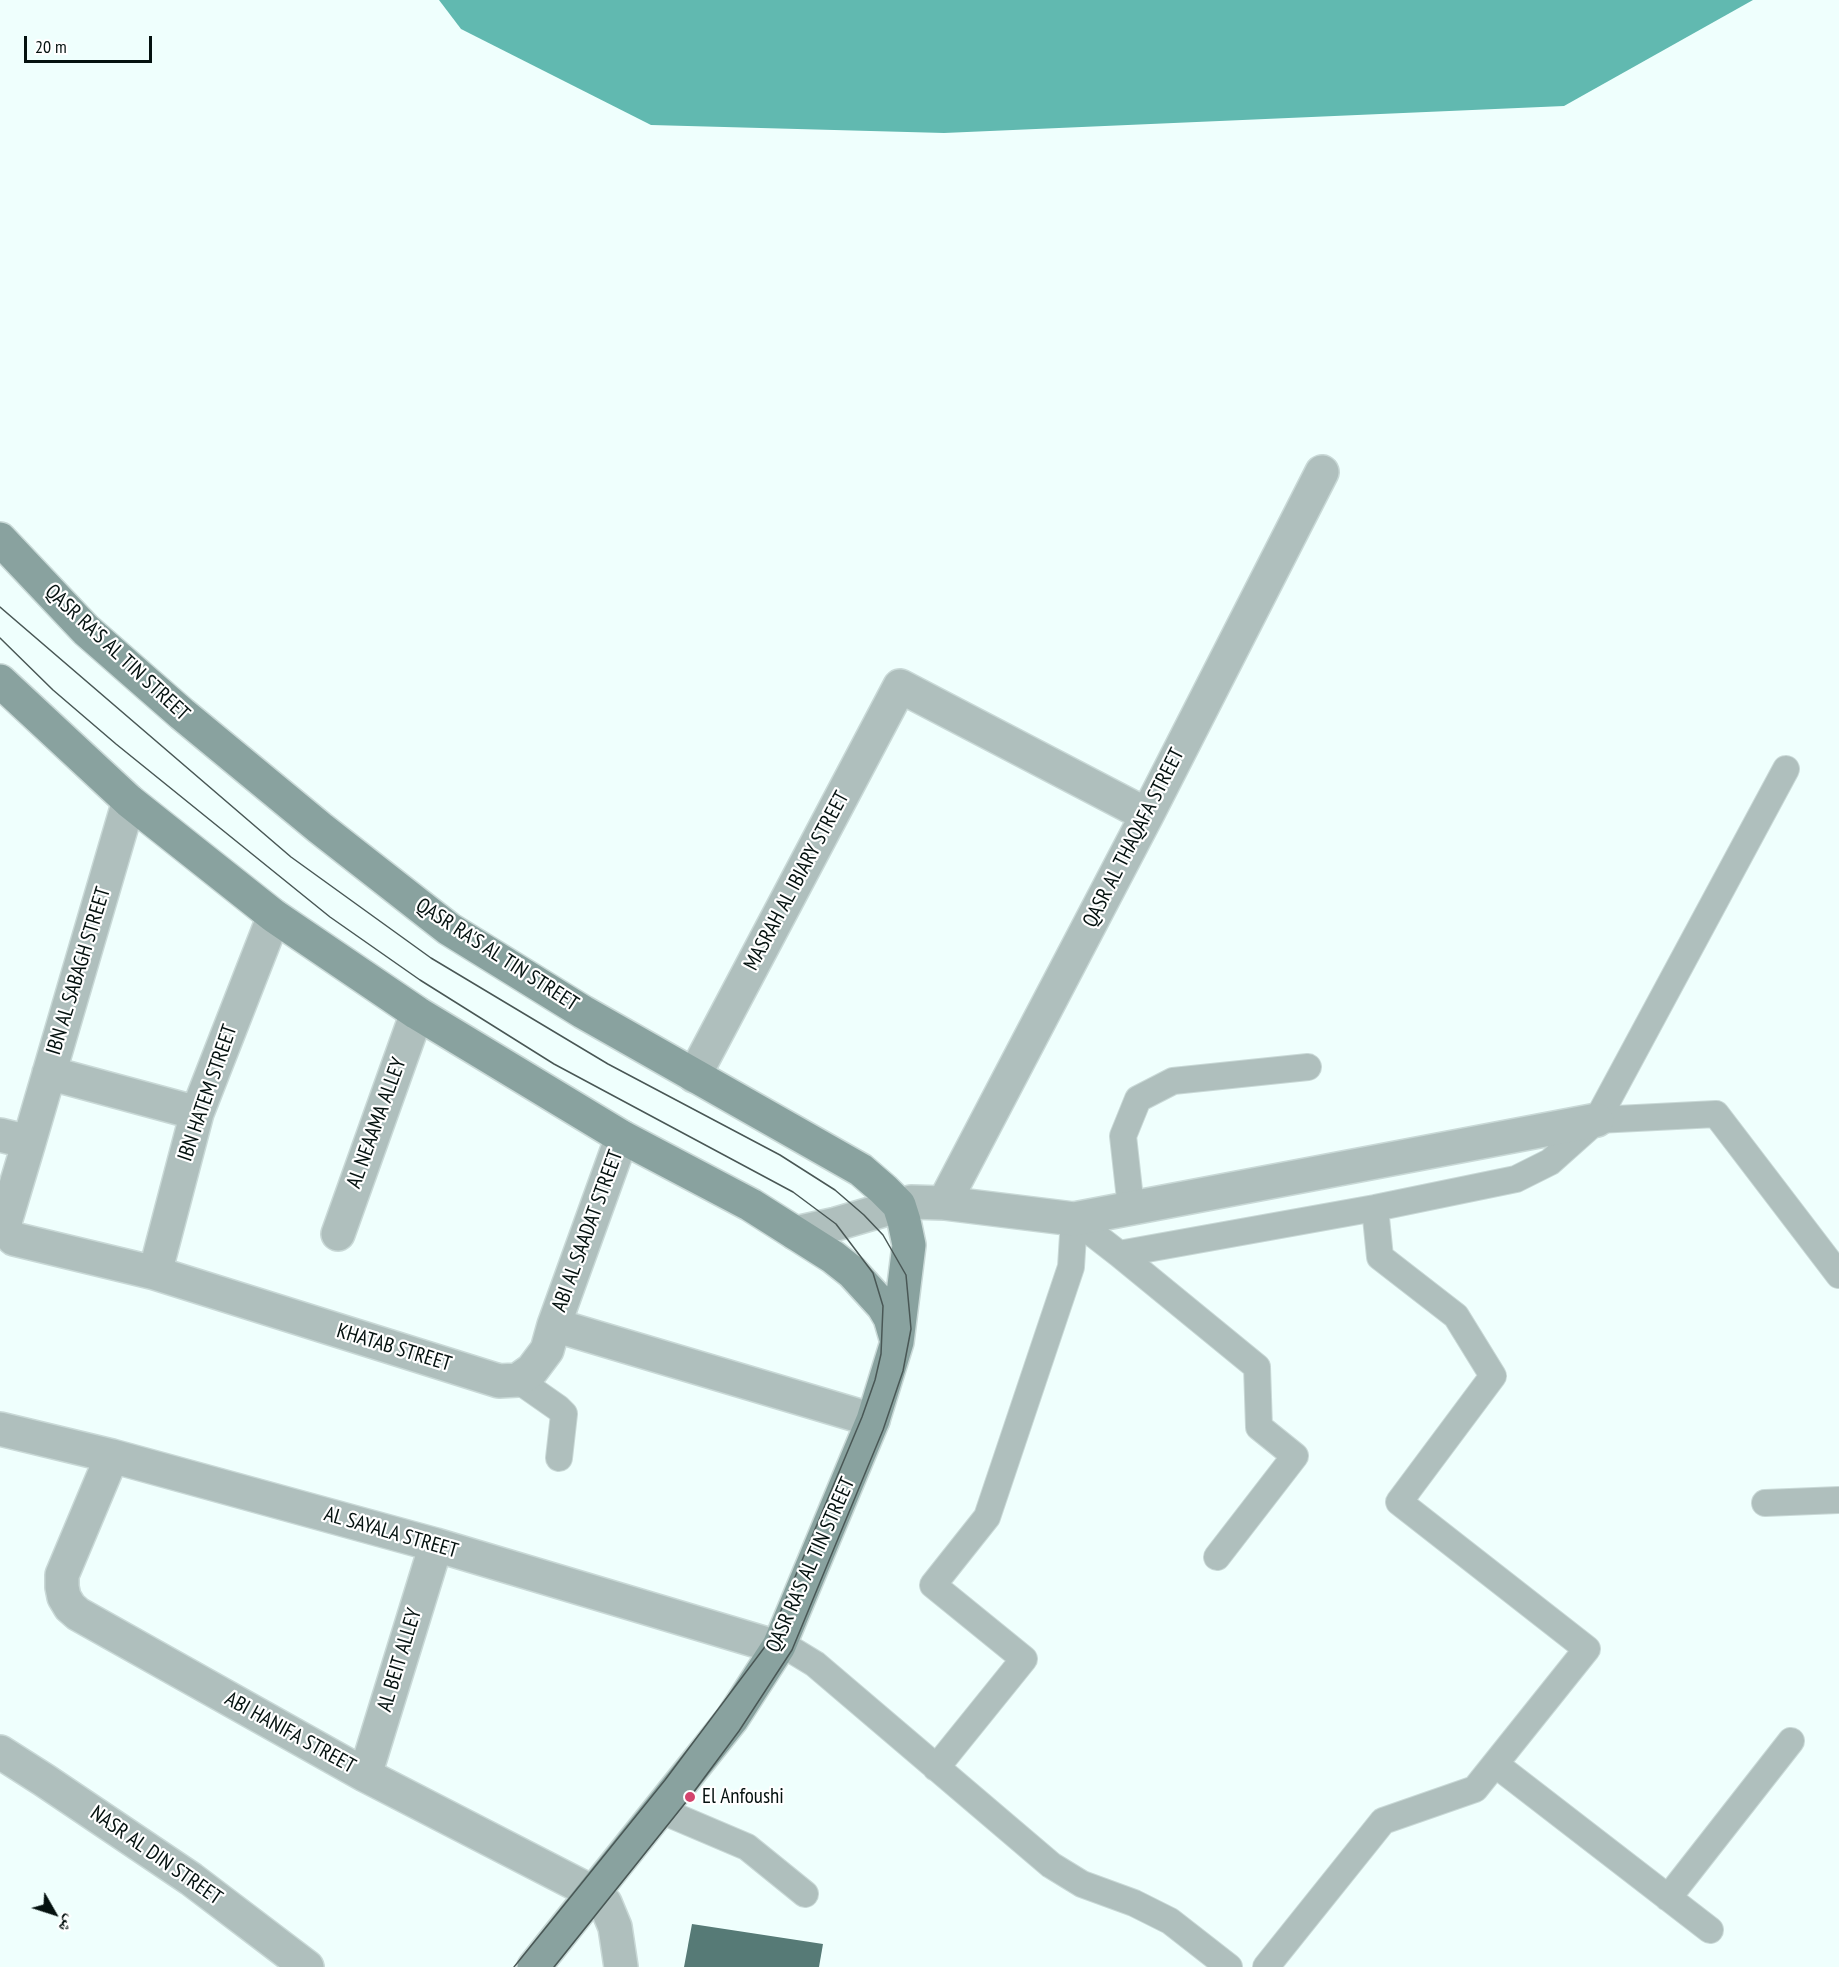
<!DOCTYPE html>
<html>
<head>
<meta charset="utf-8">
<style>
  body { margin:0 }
  #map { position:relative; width:1839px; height:1967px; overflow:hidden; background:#effffd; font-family:"PT Sans Narrow","Noto Naskh Arabic",sans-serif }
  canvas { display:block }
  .north { position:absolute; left:24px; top:1883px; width:60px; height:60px; -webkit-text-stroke:4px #fff; paint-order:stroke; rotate:129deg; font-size:16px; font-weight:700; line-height:24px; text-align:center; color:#04110f }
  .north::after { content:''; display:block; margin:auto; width:21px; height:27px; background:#04110f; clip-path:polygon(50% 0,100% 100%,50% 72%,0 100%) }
  .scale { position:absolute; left:24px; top:36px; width:128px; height:27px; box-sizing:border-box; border:3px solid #04110f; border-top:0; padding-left:8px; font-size:18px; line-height:21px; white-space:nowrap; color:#04110f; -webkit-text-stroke:4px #fff; paint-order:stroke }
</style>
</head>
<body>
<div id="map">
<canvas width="1839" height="1967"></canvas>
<div class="north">ش</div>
<div class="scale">20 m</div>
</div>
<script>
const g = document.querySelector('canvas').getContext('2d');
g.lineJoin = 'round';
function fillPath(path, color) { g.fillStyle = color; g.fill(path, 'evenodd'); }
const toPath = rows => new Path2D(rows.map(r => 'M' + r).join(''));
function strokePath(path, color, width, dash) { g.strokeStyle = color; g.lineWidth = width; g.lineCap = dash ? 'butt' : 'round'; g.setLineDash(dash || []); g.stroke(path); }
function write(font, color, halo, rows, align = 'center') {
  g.font = font + ' "PT Sans Narrow",sans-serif'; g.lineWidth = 4.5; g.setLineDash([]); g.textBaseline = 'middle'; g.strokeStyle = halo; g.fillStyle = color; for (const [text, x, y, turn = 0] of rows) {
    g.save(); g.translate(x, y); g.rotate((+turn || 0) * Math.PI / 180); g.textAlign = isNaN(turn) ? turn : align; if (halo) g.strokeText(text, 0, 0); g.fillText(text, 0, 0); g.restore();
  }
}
fillPath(toPath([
  [439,0,1753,0,1564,106,944,133,651,125,461,29]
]), '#61b9b0');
fillPath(toPath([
  [692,1924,823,1944,819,1967,684,1967]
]), '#567a76');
const lane = toPath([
  [1597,1120,1716,1114,1839,1275],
  [1131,1208,1123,1136,1138,1099,1173,1081,1308,1067],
  [1375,1208,1380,1257,1456,1316,1493,1376,1399,1502,1587,1649,1495,1764,1710,1930],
  [1074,1219,1119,1254,1375,1208,1516,1179,1550,1162,1597,1120,1786,769],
  [1119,1254,1257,1367,1259,1427,1295,1456,1217,1557],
  [518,1380,558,1408,564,1414,559,1458],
  [1765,1503,1839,1500],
  [779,1646,792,1650,815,1664,1051,1865,1082,1884,1134,1903,1170,1921,1229,1967],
  [936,1768,1024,1659,933,1585,987,1517,1071,1267,1074,1219],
  [660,1810,747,1847,805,1894],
  [1668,1898,1791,1741],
  [1266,1967,1383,1821,1475,1789,1495,1764]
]);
const street = toPath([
  [49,1073,197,1113],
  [694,1076,900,686,1147,815],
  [0,1135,29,1142,5,1222,7,1232,14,1239,155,1273,499,1381,518,1380,532,1370,547,1350,554,1325,873,1420],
  [29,1142,129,801],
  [944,1203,1147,815,1322,472],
  [795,1233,836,1224,911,1202,944,1203,1074,1219,1597,1120],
  [338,1234,417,1013],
  [155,1273,197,1113,274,916],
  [554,1325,622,1137],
  [0,1429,112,1456,436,1545,767,1644,779,1646],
  [112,1456,62,1575,62,1587,64,1597,70,1607,78,1614,365,1775,594,1893,605,1903,615,1927,621,1967],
  [0,1752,44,1780,191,1879,307,1967],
  [365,1775,436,1545]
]);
const secondary = toPath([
  [0,539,86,630,182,714,320,828,449,929,583,1012,861,1170,883,1189,899,1205,904,1221,909,1245,897,1342,873,1420,779,1646,732,1719,534,1967],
  [0,681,129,801,274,916,417,1013,622,1137,751,1205,833,1257,852,1272,883,1306,890,1318,897,1342]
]);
strokePath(lane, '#c9d9d7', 28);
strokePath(street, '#c9d9d7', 36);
strokePath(secondary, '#c9d9d7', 36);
strokePath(lane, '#afbfbd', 26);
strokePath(street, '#afbfbd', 33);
strokePath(secondary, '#89a29f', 33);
strokePath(toPath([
  [0,607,291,857,431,958,608,1064,780,1155,835,1190,864,1215,883,1235,906,1275,911,1329,903,1371,883,1430,792,1650,739,1731,690,1797,554,1967],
  [0,638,53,690,116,744,330,917,420,980,554,1064,793,1192,836,1224,873,1273,883,1306,881,1354,875,1380,862,1417,767,1644,665,1780,514,1967]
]), '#495755', 1.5);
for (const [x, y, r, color] of [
  [690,1797,6,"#d3446d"]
]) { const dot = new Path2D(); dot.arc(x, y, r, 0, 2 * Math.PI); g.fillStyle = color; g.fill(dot); strokePath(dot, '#fff', 2); }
write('21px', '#04110f', '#fff', [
  ["QASR RA'S AL TIN STREET",117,653,43],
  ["QASR AL THAQAFA STREET",1134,838,-63],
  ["MASRAH AL IBIARY STREET",797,881,-62],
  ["QASR RA'S AL TIN STREET",497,955,33],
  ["IBN AL SABAGH STREET",79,971,-73],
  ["IBN HATEM STREET",208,1093,-71],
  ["AL NEAAMA ALLEY",377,1123,-70],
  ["ABI AL SAADAT STREET",588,1231,-70],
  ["KHATAB STREET",394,1348,17],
  ["AL SAYALA STREET",391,1533,16],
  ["QASR RA'S AL TIN STREET",811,1565,-66],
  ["AL BEIT ALLEY",400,1660,-73],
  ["ABI HANIFA STREET",290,1733,29],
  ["NASR AL DIN STREET",156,1856,35]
]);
write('21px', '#04110f', '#fff', [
  ["El Anfoushi",702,1797]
], 'left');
</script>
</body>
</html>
